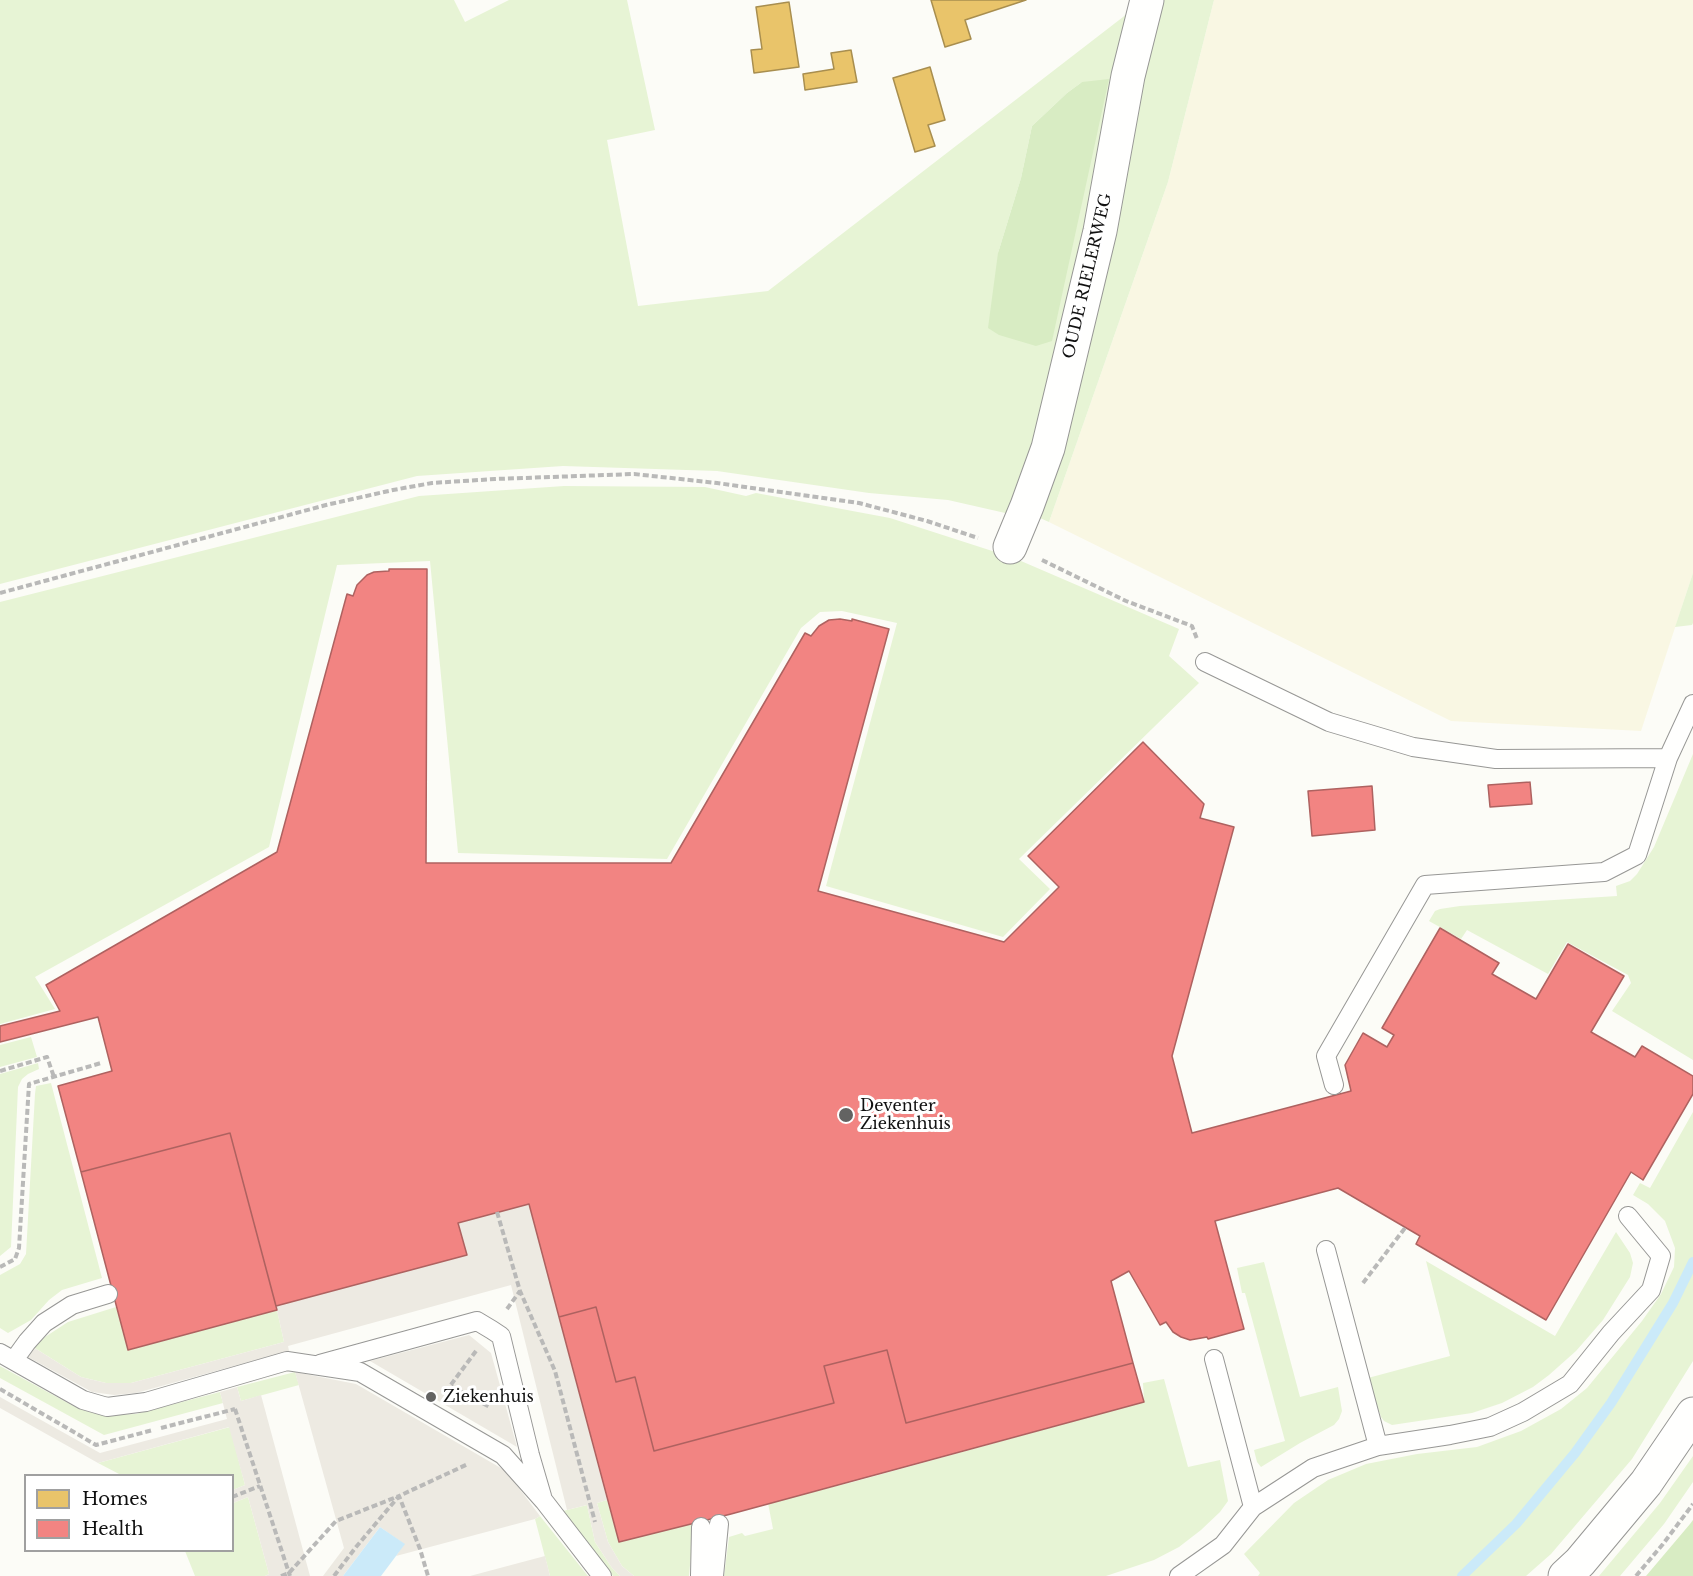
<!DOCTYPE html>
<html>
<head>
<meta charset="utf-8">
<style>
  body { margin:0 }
  #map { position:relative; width:1693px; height:1576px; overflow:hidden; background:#fcfcf7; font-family:"Libre Baskerville",serif }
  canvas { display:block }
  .legend { position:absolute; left:24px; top:1474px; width:210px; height:78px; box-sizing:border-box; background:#fff; border:2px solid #a0a0a0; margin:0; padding:8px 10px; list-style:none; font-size:18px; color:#111 }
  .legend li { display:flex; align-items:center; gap:12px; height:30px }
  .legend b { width:30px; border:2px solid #a0a0a0 }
</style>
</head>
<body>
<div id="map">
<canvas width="1693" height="1576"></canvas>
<ul class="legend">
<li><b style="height:16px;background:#e9c46a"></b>Homes</li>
<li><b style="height:16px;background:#f28482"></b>Health</li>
</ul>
</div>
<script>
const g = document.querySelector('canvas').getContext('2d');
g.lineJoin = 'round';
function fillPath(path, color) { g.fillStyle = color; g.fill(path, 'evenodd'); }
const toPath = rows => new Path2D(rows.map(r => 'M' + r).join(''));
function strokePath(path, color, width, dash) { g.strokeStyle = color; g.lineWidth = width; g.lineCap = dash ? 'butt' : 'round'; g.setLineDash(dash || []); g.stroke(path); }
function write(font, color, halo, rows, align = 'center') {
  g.font = font + ' "Libre Baskerville",serif'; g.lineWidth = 6; g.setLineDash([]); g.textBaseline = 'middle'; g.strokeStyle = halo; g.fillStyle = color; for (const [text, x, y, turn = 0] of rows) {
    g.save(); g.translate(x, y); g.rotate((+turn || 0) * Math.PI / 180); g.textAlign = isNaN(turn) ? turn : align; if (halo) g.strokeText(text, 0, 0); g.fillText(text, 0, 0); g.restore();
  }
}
fillPath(toPath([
  [1214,0,1693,0,1693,573,1641,731,1451,721,1049,522,1168,182]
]), '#f9f7e3');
fillPath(toPath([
  [0,0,454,0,465,22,509,0,627,0,655,130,607,140,638,306,768,291,1123,17,1134,6,1065,353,1014,515,948,500,869,493,717,471,563,466,417,476,0,584],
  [1082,82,998,253,1021,178,1032,126,1067,93],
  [1154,0,1214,0,1168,182,1049,522,1033,515],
  [564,486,705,487,746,496,756,493,890,518,1014,558,1179,629,1169,656,1199,683,1019,859,1050,889,1003,937,826,886,897,623,842,611,820,612,801,628,667,859,458,853,430,561,337,565,269,847,35,977,55,1009,0,1024,0,602,419,496],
  [1693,573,1693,623,1692,625,1675,627],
  [1693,754,1693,1060,1612,1011,1631,983,1628,975,1567,942,1548,974,1467,930,1461,939,1429,921,1435,911,1440,909,1460,906,1617,896,1616,886,1630,881,1637,874,1654,847],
  [31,1037,37,1057,0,1067,0,1045],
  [38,1063,39,1069,28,1074,22,1079,18,1087,11,1247,0,1256,0,1074],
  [51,1083,102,1278,62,1290,49,1300,31,1320,8,1333,0,1328,0,1275,20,1264,26,1254,35,1094,36,1086],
  [1693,1112,1693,1361,1632,1459,1551,1554,1526,1576,1258,1576,1260,1573,1244,1554,1294,1503,1328,1480,1366,1464,1417,1454,1477,1447,1521,1431,1561,1409,1587,1388,1642,1321,1661,1294,1674,1267,1675,1248,1665,1221,1648,1204,1633,1195,1640,1183,1650,1188],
  [1616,1232,1630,1253,1633,1263,1630,1277,1603,1320,1576,1351,1549,1375,1533,1387,1502,1403,1472,1413,1392,1425,1384,1421,1381,1417,1368,1378,1450,1356,1426,1261,1555,1336],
  [1264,1262,1300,1397,1338,1387,1342,1411,1339,1419,1334,1425,1300,1443,1261,1467,1257,1462,1254,1450,1285,1441,1245,1293,1242,1293,1237,1268],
  [116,1307,129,1350,277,1310,284,1342,131,1383,106,1383,81,1377,33,1347,45,1337,68,1322],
  [0,1366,77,1408,93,1413,113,1415,136,1414,220,1392,223,1403,104,1435,0,1378],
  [295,1372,299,1385,241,1401,237,1387],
  [1164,1379,1188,1467,1220,1460,1228,1501,1220,1512,1201,1530,1179,1547,1154,1560,1106,1576,724,1576,729,1537,742,1533,745,1536,773,1529,768,1503,853,1482,1144,1402,1143,1383],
  [230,1427,245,1485,233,1490,232,1476,121,1475,98,1463],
  [1693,1456,1693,1482,1664,1524,1620,1576,1599,1576,1660,1503],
  [248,1497,269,1574,265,1576,195,1576,185,1551,232,1550,233,1503],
  [607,1500,619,1542,694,1523,689,1576,634,1576,622,1566,608,1542,597,1503],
  [587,1505,595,1542,612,1568,620,1576,613,1576,595,1558,563,1511],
  [540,1516,588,1576,550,1576,535,1519]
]), '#e7f4d5');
fillPath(toPath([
  [1109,79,1052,341,1036,346,999,335,988,328,998,253,1021,178,1032,126,1067,93,1082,82],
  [1693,1520,1693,1576,1646,1576,1690,1524]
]), '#d8ecc3');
fillPath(toPath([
  [529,1204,607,1500,597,1503,608,1542,622,1566,634,1576,620,1576,612,1568,595,1542,587,1505,567,1510,511,1285,288,1346,289,1351,136,1393,114,1395,92,1392,28,1357,33,1347,81,1377,106,1383,131,1383,284,1342,276,1306,466,1254,458,1223],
  [469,1335,491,1353,517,1447,370,1361],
  [295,1372,356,1384,506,1471,540,1516,535,1519,396,1556,404,1544,380,1527,343,1576,323,1576,344,1548],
  [237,1387,241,1401,261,1395,310,1576,265,1576,269,1574,248,1497,233,1503,233,1490,245,1485,229,1427,98,1463,0,1408,0,1397,100,1453,227,1419,220,1392],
  [545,1556,550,1576,470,1576]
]), '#edeae2');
fillPath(toPath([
  [380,1527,405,1544,381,1576,343,1576]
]), '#cbeaf9');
const homes = toPath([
  [931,0,1026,0,965,20,971,39,945,47,931,0],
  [789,2,799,67,754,73,751,50,762,49,756,7,789,2],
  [851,50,857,82,805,90,803,74,834,69,831,53,851,50],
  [930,67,945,120,928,125,935,146,915,152,893,78,930,67]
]);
fillPath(homes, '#e9c46a');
strokePath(homes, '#a88e4f', 1.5);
const health = toPath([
  [389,569,427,569,426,863,671,863,805,633,811,636,819,626,829,620,840,619,852,621,852,619,889,629,818,891,1004,942,1059,887,1028,856,1143,742,1204,804,1200,818,1234,827,1172,1056,1192,1133,1351,1091,1345,1065,1363,1033,1387,1047,1394,1035,1382,1028,1440,928,1499,963,1492,974,1536,999,1568,944,1624,976,1591,1032,1635,1057,1642,1046,1693,1076,1693,1094,1643,1180,1631,1172,1546,1320,1416,1244,1420,1236,1338,1188,1215,1221,1244,1329,1208,1339,1207,1337,1190,1340,1181,1337,1173,1332,1166,1322,1160,1325,1129,1271,1111,1281,1133,1363,906,1423,887,1350,824,1366,834,1403,654,1451,635,1377,616,1382,596,1307,559,1317,529,1204,458,1223,467,1255,276,1306,230,1133,81,1172,58,1086,112,1071,98,1017,0,1042,0,1026,60,1011,46,985,277,852,347,594,353,596,357,585,367,575,374,572,389,571,389,569],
  [1530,782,1532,804,1490,807,1488,785,1530,782],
  [1372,786,1375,830,1312,836,1308,791,1372,786],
  [230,1133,277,1310,128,1350,81,1172,230,1133],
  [596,1307,616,1382,635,1377,654,1451,834,1403,824,1366,887,1350,906,1423,1133,1363,1144,1402,731,1514,619,1542,559,1317,596,1307]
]);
fillPath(health, '#f28482');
strokePath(health, '#ae6260', 1.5);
strokePath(toPath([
  [1462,1576,1516,1524,1575,1453,1611,1403,1673,1303,1693,1262]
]), '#cbeaf9', 10);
const service = toPath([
  [1205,662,1329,722,1413,747,1496,759,1668,758],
  [1334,1085,1326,1056,1425,885,1604,872,1637,855,1668,758,1693,704],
  [1326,1250,1378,1446],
  [0,1353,83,1400,107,1407,146,1402,287,1361,360,1372,503,1455,544,1501,602,1576],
  [1214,1359,1253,1507],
  [14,1360,27,1342,44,1323,72,1305,108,1294],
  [320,1364,477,1321,492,1330,501,1336,530,1455,542,1496],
  [700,1576,701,1527],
  [714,1576,719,1524],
  [1179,1576,1223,1545,1253,1507,1313,1468,1378,1446,1450,1435,1490,1427,1523,1412,1570,1384,1611,1333,1651,1290,1661,1256,1628,1216]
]);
const minor = toPath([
  [1010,547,1027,506,1048,448,1100,231,1128,76,1147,0]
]);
const tertiary = toPath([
  [1565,1576,1580,1562,1646,1483,1693,1414]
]);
strokePath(service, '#979795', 20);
strokePath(minor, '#979795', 35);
strokePath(tertiary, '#979795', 35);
strokePath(toPath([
  [1042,560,1126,601,1192,626,1197,639],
  [0,593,326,505,393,490,432,483,495,479,634,474,717,483,859,503,927,521,978,538],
  [0,1071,47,1057,54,1077],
  [497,1212,520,1291,555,1371,595,1522],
  [0,1267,15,1259,19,1248,29,1084,101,1063],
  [1363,1283,1405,1228],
  [507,1309,520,1291],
  [476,1351,450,1386,490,1407],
  [0,1389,96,1445,153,1430],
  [235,1409,290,1576],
  [161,1428,235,1409],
  [232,1497,260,1486],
  [281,1576,289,1573,336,1521,399,1496,420,1549,428,1576],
  [334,1576,356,1547,399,1496,468,1464],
  [1636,1576,1663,1544,1693,1504]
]), '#b9b9b8', 4, [6, 3]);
strokePath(service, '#fffffe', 18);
strokePath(minor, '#fffffe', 33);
strokePath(tertiary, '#fffffe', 33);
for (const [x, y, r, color] of [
  [846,1115,8,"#636362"],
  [431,1397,6,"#636362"]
]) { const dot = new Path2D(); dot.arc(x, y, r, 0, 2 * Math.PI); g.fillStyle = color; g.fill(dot); strokePath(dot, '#fff', 2); }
write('16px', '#111', '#fff', [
  ["OUDE RIELERWEG",1088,276,-77]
]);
write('16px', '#111', '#fff', [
  ["Deventer",860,1106],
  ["Ziekenhuis",860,1124],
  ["Ziekenhuis",443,1397]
], 'left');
</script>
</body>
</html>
